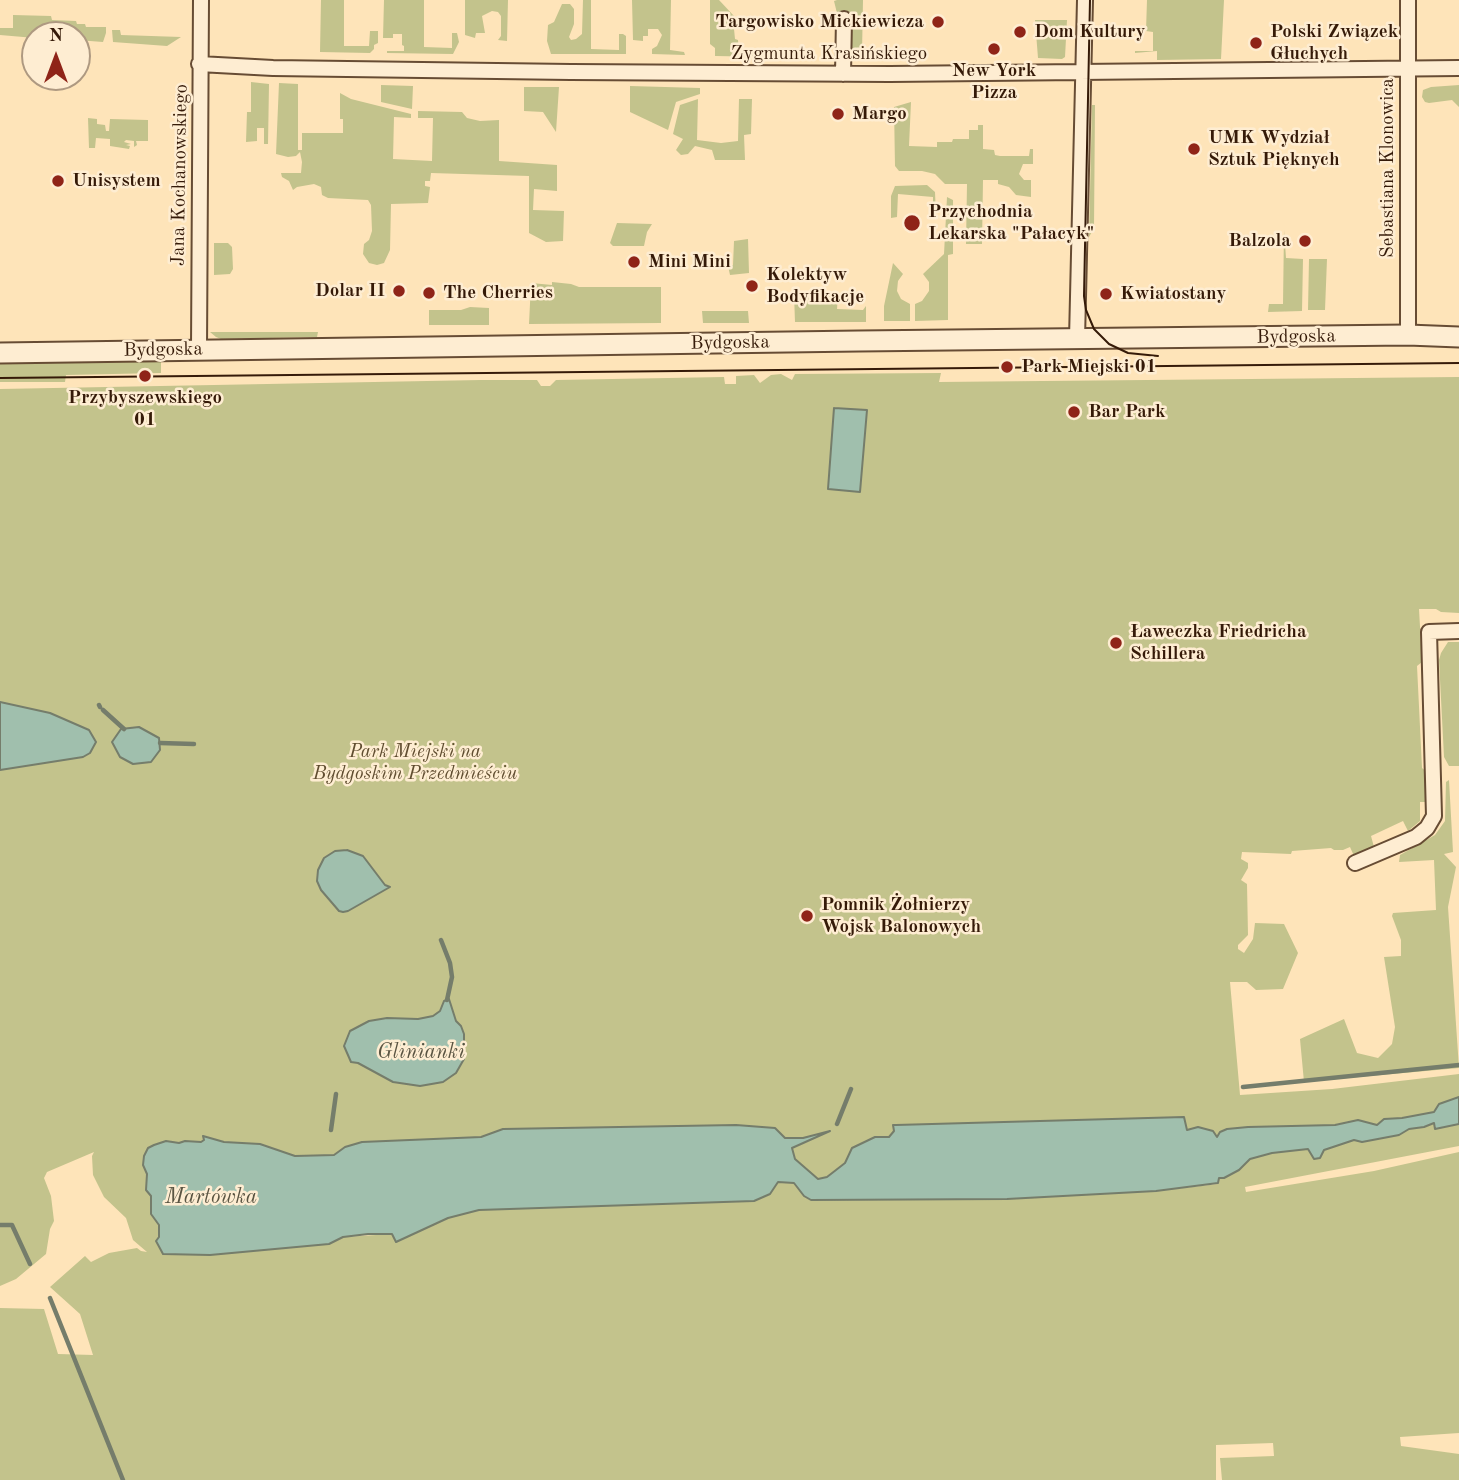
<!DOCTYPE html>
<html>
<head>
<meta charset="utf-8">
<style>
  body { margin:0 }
  #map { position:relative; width:1459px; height:1480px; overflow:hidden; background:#fee4b9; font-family:"Old Standard TT",serif }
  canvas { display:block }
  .north { position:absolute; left:21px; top:21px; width:70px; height:70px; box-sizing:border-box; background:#feedd2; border:2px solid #ae9981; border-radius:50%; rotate:0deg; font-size:19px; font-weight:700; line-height:28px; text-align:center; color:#351a08 }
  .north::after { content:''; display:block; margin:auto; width:24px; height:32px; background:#8f2418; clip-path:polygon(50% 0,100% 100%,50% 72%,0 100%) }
</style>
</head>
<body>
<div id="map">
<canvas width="1459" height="1480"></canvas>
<div class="north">N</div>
</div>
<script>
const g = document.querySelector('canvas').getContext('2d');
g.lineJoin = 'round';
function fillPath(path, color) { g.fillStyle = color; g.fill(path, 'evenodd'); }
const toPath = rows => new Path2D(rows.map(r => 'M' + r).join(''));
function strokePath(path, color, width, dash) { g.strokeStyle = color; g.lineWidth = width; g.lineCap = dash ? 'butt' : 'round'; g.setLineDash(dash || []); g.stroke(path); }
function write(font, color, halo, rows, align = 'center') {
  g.font = font + ' "Old Standard TT",serif'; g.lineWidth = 5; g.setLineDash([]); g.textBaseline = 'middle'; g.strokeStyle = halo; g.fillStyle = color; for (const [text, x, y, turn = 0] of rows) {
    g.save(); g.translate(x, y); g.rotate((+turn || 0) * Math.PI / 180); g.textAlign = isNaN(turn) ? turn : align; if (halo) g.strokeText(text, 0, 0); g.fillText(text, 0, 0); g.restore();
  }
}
fillPath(toPath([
  [321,0,344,0,344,46,369,46,370,31,378,31,378,43,374,45,374,49,370,53,320,52],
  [384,0,424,0,424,47,452,48,452,33,457,33,459,42,453,54,387,53,387,51,404,51,404,46,402,45,402,34,393,34,393,38,383,38],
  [465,0,508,0,507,41,498,40,501,36,501,16,498,12,492,11,482,16,485,33,476,33,475,38,465,35],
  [583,0,591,0,591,49,619,50,619,34,623,34,626,36,626,54,551,54,547,41,548,25,554,22,562,4,570,4,574,9,574,24,569,37,571,40,576,39,582,34],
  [632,0,671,0,670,50,684,52,685,55,652,54,652,49,657,46,662,35,658,29,648,29,648,36,643,36,643,41,633,40],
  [710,0,719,0,734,16,734,29,735,39,738,40,739,52,772,52,772,57,715,56,715,48,710,44],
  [837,0,863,0,862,53,887,55,887,58,848,58,834,1],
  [1147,0,1224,0,1221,59,1157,60,1157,51,1135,53,1135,51,1153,51,1153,32,1146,31],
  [13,15,51,16,52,20,76,21,77,24,85,24,86,27,106,27,106,33,103,42,77,40,77,35,35,35,35,38,0,35,0,28,13,28],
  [1035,20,1067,20,1065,57,1062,59,1038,58],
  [112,30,120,30,121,35,181,37,167,46,113,42],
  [251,82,269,84,268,144,264,144,264,128,257,128,257,141,246,142,247,112,251,112],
  [279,83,298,84,298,150,302,150,302,133,343,133,343,119,340,119,340,93,351,99,411,114,411,118,394,117,393,159,432,161,433,118,418,118,418,111,462,112,467,118,480,121,499,120,499,161,557,165,557,191,534,189,533,210,564,211,563,241,546,242,529,233,529,176,431,173,430,181,425,181,425,186,430,187,428,203,391,204,390,250,384,263,377,265,369,263,363,254,364,244,369,240,372,231,371,205,368,200,328,198,322,195,321,187,314,184,297,187,293,190,289,181,282,177,281,173,301,173,302,162,300,152,296,156,288,157,276,154],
  [381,85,413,86,412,109,381,102],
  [1459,85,1459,107,1452,100,1429,103,1425,102,1422,97,1423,90,1431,87],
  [630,86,700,88,700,94,676,102,668,130,630,112],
  [524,87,559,87,556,132,543,112,524,111],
  [698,99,697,140,721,143,738,141,739,99,752,99,751,134,744,135,745,160,715,160,712,150,695,146,688,154,681,155,676,150,683,139,673,134,680,105],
  [911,102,909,146,937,147,937,142,952,142,953,139,969,139,969,130,978,130,978,125,983,125,983,149,994,150,995,155,1000,156,1029,156,1030,149,1033,149,1033,164,1023,164,1019,174,1024,180,1031,180,1031,197,1016,195,1009,187,998,184,998,180,983,180,982,244,966,244,967,184,945,184,935,174,922,171,899,171,895,166,894,107],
  [1092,105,1095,105,1094,228,1089,237],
  [88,118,97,119,97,124,105,125,106,131,109,131,110,119,148,120,148,141,136,141,137,145,134,147,134,141,126,140,124,142,131,144,126,145,130,146,129,149,110,146,110,139,96,138,95,148,89,148],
  [927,185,935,192,936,216,933,216,933,197,898,194,897,217,891,218,891,196,895,186],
  [947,197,953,200,953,254,948,255,948,320,915,321,915,304,922,301,929,291,929,282,923,274,944,254],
  [617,223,652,224,647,232,644,246,613,246,610,243],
  [1284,230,1286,258,1303,259,1302,311,1268,312,1269,304,1283,304],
  [748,239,749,273,730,275,728,266,733,265,734,241],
  [214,243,228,243,232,247,233,269,230,274,214,275],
  [1309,259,1327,259,1325,310,1308,310],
  [893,263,903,274,898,281,897,291,901,299,910,304,910,321,884,321,884,306],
  [552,282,571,284,579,287,661,287,661,323,529,324,531,283,552,285],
  [794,294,823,299,828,295,838,295,837,309,863,310,866,306,866,322,795,322],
  [470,307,489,308,489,325,429,325,429,310,461,310],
  [702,311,748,311,749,323,703,323],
  [210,332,318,332,317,337,221,339,216,337],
  [161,358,161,373,66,375,65,382,0,382,0,360],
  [941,373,939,382,1459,377,1459,613,1441,612,1436,609,1419,609,1422,662,1417,666,1422,768,1428,773,1427,802,1420,802,1420,821,1408,831,1403,821,1371,836,1374,847,1354,856,1350,847,1343,850,1334,850,1331,848,1292,851,1291,854,1242,852,1241,859,1248,863,1248,868,1241,880,1247,884,1248,935,1238,945,1238,949,1244,953,1253,939,1255,923,1284,924,1298,953,1283,989,1256,990,1247,982,1230,982,1240,1095,1332,1089,1459,1074,1459,1097,1439,1104,1434,1112,1402,1118,1384,1119,1377,1125,1358,1120,1335,1125,1248,1127,1227,1129,1218,1138,1213,1131,1198,1127,1186,1131,1183,1117,894,1131,889,1137,875,1137,852,1148,845,1163,828,1177,818,1179,795,1159,791,1148,818,1135,803,1138,785,1138,775,1128,736,1125,503,1129,481,1137,362,1142,345,1147,335,1155,295,1156,260,1144,224,1142,204,1136,204,1140,201,1142,185,1141,180,1143,166,1141,154,1145,146,1190,151,1196,151,1214,159,1225,159,1237,333,1242,343,1237,393,1234,396,1242,448,1218,479,1210,754,1201,770,1194,778,1182,794,1183,804,1196,811,1200,1007,1199,1156,1191,1218,1184,1219,1178,1224,1178,1239,1170,1250,1159,1272,1153,1308,1149,1323,1150,1354,1140,1363,1142,1399,1135,1409,1129,1424,1127,1435,1122,1436,1128,1459,1124,1459,1146,1245,1187,1246,1192,1374,1171,1459,1152,1459,1433,1400,1437,1401,1446,1459,1454,1459,1480,1222,1480,1220,1458,1274,1456,1273,1443,1216,1445,1216,1480,0,1480,0,1308,44,1309,58,1354,93,1355,80,1314,50,1287,85,1256,91,1262,109,1253,137,1248,141,1251,147,1252,133,1240,126,1218,104,1197,93,1175,92,1156,94,1152,47,1172,44,1178,51,1196,54,1221,50,1229,46,1254,16,1279,0,1286,0,389,481,380,537,380,541,386,550,386,556,380,724,377,725,384,736,384,736,376,754,375,760,383,771,375,781,374,792,380,795,374],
  [1448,642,1459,642,1459,766,1449,766,1444,757,1439,660,1441,653],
  [1449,780,1453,852,1444,854,1456,867,1448,907,1459,1068,1304,1082,1300,1039,1344,1019,1357,1053,1378,1058,1392,1044,1395,1027,1384,957,1401,956,1401,940,1392,916,1393,913,1436,910,1434,860,1399,862,1400,855,1435,835,1445,821,1446,782]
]), '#c3c38c');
const water = toPath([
  [834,408,867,410,860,492,828,489,834,408],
  [0,702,50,713,89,730,96,742,90,753,83,757,0,770,0,702],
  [139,727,159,738,160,750,151,762,133,764,120,757,112,742,121,729,139,727],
  [347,850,363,856,385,885,390,887,348,911,343,912,339,911,321,890,317,881,318,870,324,858,335,851,347,850],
  [449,999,456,1021,461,1026,464,1034,464,1059,456,1073,443,1082,420,1086,393,1082,358,1063,351,1062,344,1046,350,1031,369,1021,387,1018,418,1019,433,1016,440,1011,444,1001,449,999],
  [1459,1097,1459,1124,1435,1129,1434,1123,1424,1127,1409,1129,1399,1135,1362,1142,1354,1140,1324,1150,1320,1158,1314,1159,1308,1149,1272,1153,1250,1159,1239,1170,1224,1178,1219,1178,1218,1183,1156,1191,1007,1199,811,1200,804,1196,794,1183,778,1182,770,1194,754,1201,479,1210,448,1218,396,1242,392,1234,368,1234,343,1237,329,1244,210,1255,163,1254,156,1241,159,1237,159,1225,151,1214,151,1196,146,1190,147,1174,143,1165,144,1156,148,1148,154,1145,166,1141,179,1143,185,1141,201,1142,204,1140,203,1136,224,1142,260,1144,295,1156,334,1155,345,1147,362,1142,481,1137,503,1129,736,1125,775,1128,785,1138,803,1138,830,1131,792,1148,795,1159,818,1179,827,1177,845,1163,852,1148,875,1137,889,1137,894,1131,893,1125,896,1125,1184,1117,1187,1130,1198,1127,1213,1131,1217,1137,1220,1132,1227,1129,1248,1127,1335,1125,1358,1120,1377,1125,1384,1119,1402,1118,1434,1112,1439,1104,1459,1097]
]);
fillPath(water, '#a0bfad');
strokePath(water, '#757d6b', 2);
strokePath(toPath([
  [99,705,100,707],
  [103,710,124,729],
  [160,743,194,744],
  [441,940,450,963,452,977,447,1000],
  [1243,1087,1459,1065],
  [837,1124,851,1089],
  [331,1130,336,1094],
  [0,1225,12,1225,30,1264],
  [50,1298,123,1480]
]), '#757d6b', 4.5);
const minor = toPath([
  [1408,0,1408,335],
  [199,64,273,68,571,72,890,74,1459,68],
  [843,74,844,19],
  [1077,339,1085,0],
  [199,349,201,0],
  [1355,863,1416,837,1427,828,1434,816,1429,632,1459,631]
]);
const tertiary = toPath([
  [0,353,859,341,1408,335,1459,337]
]);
strokePath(minor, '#674c34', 18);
strokePath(tertiary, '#674c34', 23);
strokePath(minor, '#feedd2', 14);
strokePath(tertiary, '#feedd2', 19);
strokePath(toPath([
  [1090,0,1084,296,1086,310,1094,329,1109,344,1128,353,1158,356],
  [0,378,1459,363]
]), '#351a08', 2);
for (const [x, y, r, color] of [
  [938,22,7,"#8f2418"],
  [1020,32,7,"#8f2418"],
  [1256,43,7,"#8f2418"],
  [994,49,7,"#8f2418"],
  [838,114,7,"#8f2418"],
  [1194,149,7,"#8f2418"],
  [58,181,7,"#8f2418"],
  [912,223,9,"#8f2418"],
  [1305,241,7,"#8f2418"],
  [634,262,7,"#8f2418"],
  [752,286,7,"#8f2418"],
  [399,291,7,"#8f2418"],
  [429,293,7,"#8f2418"],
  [1106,294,7,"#8f2418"],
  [1007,367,7,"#8f2418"],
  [145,376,7,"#8f2418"],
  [1074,412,7,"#8f2418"],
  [1116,643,7,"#8f2418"],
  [807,916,7,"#8f2418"]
]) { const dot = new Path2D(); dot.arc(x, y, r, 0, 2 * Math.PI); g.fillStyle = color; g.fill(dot); strokePath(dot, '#feedd2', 2.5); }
write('bold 19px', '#351a08', '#feedd2', [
  ["Targowisko Mickiewicza",924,22,"right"],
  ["Dom Kultury",1034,32],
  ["Polski Związek",1270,32],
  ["Głuchych",1270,54],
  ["New York",994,71,"center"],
  ["Pizza",994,93,"center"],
  ["Margo",852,114],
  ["UMK Wydział",1208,138],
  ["Sztuk Pięknych",1208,160],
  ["Unisystem",72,181],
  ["Przychodnia",928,212],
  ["Lekarska \"Pałacyk\"",928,234],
  ["Balzola",1291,241,"right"],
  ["Mini Mini",648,262],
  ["Kolektyw",766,275],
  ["Bodyfikacje",766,297],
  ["Dolar II",385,291,"right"],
  ["The Cherries",443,293],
  ["Kwiatostany",1120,294],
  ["Park Miejski 01",1021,367],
  ["Przybyszewskiego",145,398,"center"],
  ["01",145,420,"center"],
  ["Bar Park",1088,412],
  ["Ławeczka Friedricha",1130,632],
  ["Schillera",1130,654],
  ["Pomnik Żołnierzy",821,905],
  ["Wojsk Balonowych",821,927]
], 'left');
write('19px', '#351a08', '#feedd2', [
  ["Zygmunta Krasińskiego",829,54],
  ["Sebastiana Klonowica",1388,168,-90],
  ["Jana Kochanowskiego",180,175,-89],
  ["Bydgoska",1296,337,-1],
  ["Bydgoska",730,343,-1],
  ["Bydgoska",163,350,-1]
]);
write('italic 19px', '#604d30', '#feedd2', [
  ["Park Miejski na",415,752],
  ["Bydgoskim Przedmieściu",415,774]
]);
write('italic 21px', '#5a5442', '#feedd2', [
  ["Glinianki",421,1052],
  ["Martówka",211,1197]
]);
</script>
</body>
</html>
